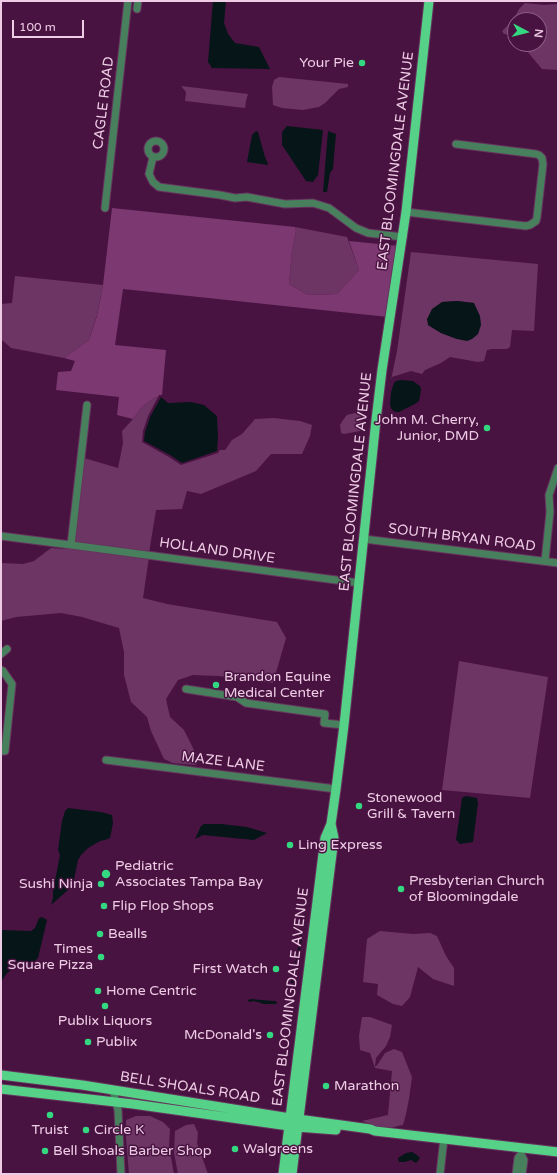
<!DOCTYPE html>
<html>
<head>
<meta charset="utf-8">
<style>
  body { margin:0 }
  #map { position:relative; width:559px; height:1175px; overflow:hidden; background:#491341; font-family:"Varela Round",sans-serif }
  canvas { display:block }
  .frame { position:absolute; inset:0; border:2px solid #eecce5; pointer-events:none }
  .north { position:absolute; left:507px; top:12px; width:40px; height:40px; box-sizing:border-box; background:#491341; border:1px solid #8b5d83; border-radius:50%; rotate:97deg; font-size:11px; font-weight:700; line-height:16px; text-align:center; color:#eecce5 }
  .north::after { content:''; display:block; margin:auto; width:14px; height:18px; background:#34d881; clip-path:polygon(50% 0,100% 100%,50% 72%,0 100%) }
  .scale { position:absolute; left:12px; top:20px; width:72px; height:18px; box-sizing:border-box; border:2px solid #eecce5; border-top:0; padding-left:5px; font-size:12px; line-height:14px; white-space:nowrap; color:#eecce5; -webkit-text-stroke:3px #491341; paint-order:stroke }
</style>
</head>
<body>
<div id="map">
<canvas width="559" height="1175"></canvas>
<div class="frame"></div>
<div class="north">N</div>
<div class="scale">100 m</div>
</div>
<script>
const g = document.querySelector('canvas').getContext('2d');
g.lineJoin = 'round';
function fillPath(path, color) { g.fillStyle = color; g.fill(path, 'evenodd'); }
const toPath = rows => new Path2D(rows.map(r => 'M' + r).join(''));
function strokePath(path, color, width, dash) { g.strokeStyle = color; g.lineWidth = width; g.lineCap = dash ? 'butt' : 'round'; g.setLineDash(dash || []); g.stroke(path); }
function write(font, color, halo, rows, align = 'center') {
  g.font = font + ' "Varela Round",sans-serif'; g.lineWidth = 3; g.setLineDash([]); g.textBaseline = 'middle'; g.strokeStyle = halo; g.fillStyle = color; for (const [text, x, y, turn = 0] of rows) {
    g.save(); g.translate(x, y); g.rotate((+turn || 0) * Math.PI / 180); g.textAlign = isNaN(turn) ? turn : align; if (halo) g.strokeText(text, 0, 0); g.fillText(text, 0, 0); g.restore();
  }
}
fillPath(toPath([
  [525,3,544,5,558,4,558,70,542,69,521,44,539,44,539,20,515,20,515,37,512,35,504,34,502,31,513,20,519,9],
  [279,77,348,84,348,87,339,89,325,103,319,107,303,110,282,108,273,105,272,87,274,80],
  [181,86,248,94,246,101,245,108,185,101,186,92],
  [295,227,347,237,359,270,337,294,308,295,289,284,292,251,296,231],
  [411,252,538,264,534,331,512,330,510,347,507,349,492,349,487,350,484,361,478,362,450,357,441,363,425,370,422,374,411,371,392,377,391,380,397,351],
  [457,301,474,303,457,339,441,333,428,325,442,302],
  [15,276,103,285,97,315,89,340,64,358,11,348,2,340,1,304,12,303],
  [158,397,148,416,143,431,142,442,169,457,181,465,218,453,220,450,225,450,232,440,242,434,255,419,274,418,300,421,312,425,310,436,302,454,271,454,256,471,201,494,187,491,182,509,156,510,149,553,74,542,84,458,118,468,123,443,122,431,133,419,142,407,154,398],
  [359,412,362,416,360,431,344,434,341,433,340,425,343,420,347,415],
  [65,546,149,557,143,598,167,604,277,622,286,638,273,683,219,676,193,675,178,680,166,699,170,717,184,730,194,750,196,765,173,763,164,759,151,731,147,717,131,702,124,675,124,652,119,628,82,617,61,613,16,617,1,621,1,563,23,564,34,561,51,548,65,549],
  [459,661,548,677,530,798,442,790],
  [380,931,413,934,430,933,437,936,446,956,454,968,454,986,433,979,418,967,410,997,402,1006,393,1004,377,995,378,984,363,982,367,939],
  [362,1017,370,1017,392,1025,390,1037,386,1046,376,1058,375,1067,378,1064,385,1053,394,1049,402,1052,412,1077,409,1099,406,1114,403,1125,389,1128,376,1126,362,1121,388,1115,392,1071,375,1068,370,1053,360,1050,359,1036],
  [136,1116,150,1116,163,1122,170,1129,169,1146,174,1174,129,1174,126,1138,126,1120],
  [194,1124,198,1133,197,1143,208,1174,178,1174,174,1153,175,1131,186,1125]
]), '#6d3563');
fillPath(toPath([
  [112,208,295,227,296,231,292,251,289,284,308,295,337,294,359,270,349,241,399,246,388,317,123,289,115,345,166,350,162,395,159,395,158,397,154,398,142,407,133,419,117,415,119,397,56,390,58,372,71,371,75,361,64,358,89,340,97,316,103,285]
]), '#7c3870');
fillPath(toPath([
  [213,1,226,1,224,23,228,34,235,43,259,47,270,69,211,68,211,66,208,62],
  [287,126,323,130,318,175,313,182,306,181,282,145,282,132],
  [256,131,258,132,265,157,268,164,268,165,247,162,252,135],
  [328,131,336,134,334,156,333,169,330,173,327,192,323,192],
  [457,301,474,303,480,316,481,325,478,334,472,339,467,341,457,339,441,333,428,325,427,319,432,309,442,302],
  [401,380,413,381,420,386,421,389,420,396,419,401,415,404,399,412,396,412,392,410,390,405,391,392,394,383,396,381],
  [161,397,168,403,191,402,204,405,217,416,218,438,217,451,182,463,170,455,144,441,145,432,150,417],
  [466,796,477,798,478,803,473,842,460,844,456,840,462,798],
  [68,808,101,812,112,815,113,823,110,838,105,840,100,841,88,848,81,855,78,860,73,884,68,890,51,905,53,898,53,891,60,855,58,850,62,821,65,811],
  [204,824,221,824,247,827,267,833,254,840,203,835,195,839,201,826],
  [42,917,47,920,38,958,34,962,29,962,19,964,7,973,1,982,1,930,31,931,35,928,39,918],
  [301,930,302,931,302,939,299,958,295,965,295,981,294,983,291,983,291,976,296,960],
  [251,999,273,1001,276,1001,277,1004,264,1004,254,1001,249,1002,248,1000],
  [412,1152,417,1155,420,1158,416,1163,411,1160,405,1162,399,1162,398,1158,406,1153]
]), '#051518');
const minor = toPath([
  [137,9,138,1],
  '148 149a8 8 0 1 1 16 0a8 8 0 1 1-16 0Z',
  [153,157,149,174,153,182,159,187,220,195,235,198,247,197,285,204,313,203,329,208,356,228,368,233,403,237],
  [105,208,128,1],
  [406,212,526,226,530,225,536,221,537,217,543,164,542,158,539,155,536,154,456,144],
  [1,536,71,545,359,583],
  [364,539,558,563],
  [71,545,87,405],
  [545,561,550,512,549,495,558,468],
  [1,654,7,649],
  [1,670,3,671,12,684,5,751,1,751],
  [186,689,237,697,246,703,325,714,324,723,344,725],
  [106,760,336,789],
  [113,1090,118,1110,121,1174],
  [521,1154,524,1160,522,1174],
  [440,1174,444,1138],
  [516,1174,518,1158,521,1154,522,1148]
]);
const major = toPath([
  [1,1075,82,1085,290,1118],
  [1,1089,133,1104,289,1126],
  [298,1119,370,1129,375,1131,558,1152],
  [297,1127,336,1130],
  [283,1174,325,838,331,824,336,789,344,725,376,420,382,370,406,212,429,1],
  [292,1174,334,838,331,824]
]);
strokePath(minor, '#67345f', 9);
strokePath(major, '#67345f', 11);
strokePath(minor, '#487f5c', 7);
strokePath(major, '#56d288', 9);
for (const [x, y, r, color] of [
  [362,63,4,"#34d881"],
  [487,428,4,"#34d881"],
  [216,685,4,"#34d881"],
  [359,806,4,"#34d881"],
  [290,845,4,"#34d881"],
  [106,874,5,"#34d881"],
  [101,884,4,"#34d881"],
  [401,889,4,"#34d881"],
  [104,906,4,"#34d881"],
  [100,934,4,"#34d881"],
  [101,957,4,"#34d881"],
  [276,969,4,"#34d881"],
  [98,991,4,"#34d881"],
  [105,1006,4,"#34d881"],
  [270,1035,4,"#34d881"],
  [88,1042,4,"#34d881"],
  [326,1086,4,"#34d881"],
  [50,1115,4,"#34d881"],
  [86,1130,4,"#34d881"],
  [235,1149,4,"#34d881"],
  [45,1151,4,"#34d881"]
]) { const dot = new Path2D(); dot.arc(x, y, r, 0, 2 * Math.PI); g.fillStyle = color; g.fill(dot); strokePath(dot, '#491341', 1.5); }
write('14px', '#eecce5', '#491341', [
  ["Your Pie",354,63,"right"],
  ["John M. Cherry,",479,420,"right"],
  ["Junior, DMD",479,436,"right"],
  ["Brandon Equine",224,677],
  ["Medical Center",224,693],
  ["Stonewood",367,798],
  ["Grill & Tavern",367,814],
  ["Ling Express",298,845],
  ["Pediatric",115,866],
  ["Associates Tampa Bay",115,882],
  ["Presbyterian Church",409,881],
  ["of Bloomingdale",409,897],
  ["Sushi Ninja",93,884,"right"],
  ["Flip Flop Shops",112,906],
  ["Bealls",108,934],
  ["Times",93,949,"right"],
  ["Square Pizza",93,965,"right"],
  ["First Watch",268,969,"right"],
  ["Home Centric",106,991],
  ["Publix Liquors",105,1021,"center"],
  ["McDonald's",262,1035,"right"],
  ["Publix",96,1042],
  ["Marathon",334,1086],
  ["Truist",50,1130,"center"],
  ["Circle K",94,1130],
  ["Walgreens",243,1149],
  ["Bell Shoals Barber Shop",53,1151]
], 'left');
write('14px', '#eecce5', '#491341', [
  ["CAGLE ROAD",104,103,-83],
  ["EAST BLOOMINGDALE AVENUE",396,161,-83],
  ["EAST BLOOMINGDALE AVENUE",356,482,-84],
  ["SOUTH BRYAN ROAD",462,538,7],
  ["HOLLAND DRIVE",217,551,8],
  ["MAZE LANE",223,762,7],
  ["EAST BLOOMINGDALE AVENUE",291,997,-83],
  ["BELL SHOALS ROAD",190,1088,9]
]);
</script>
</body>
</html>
